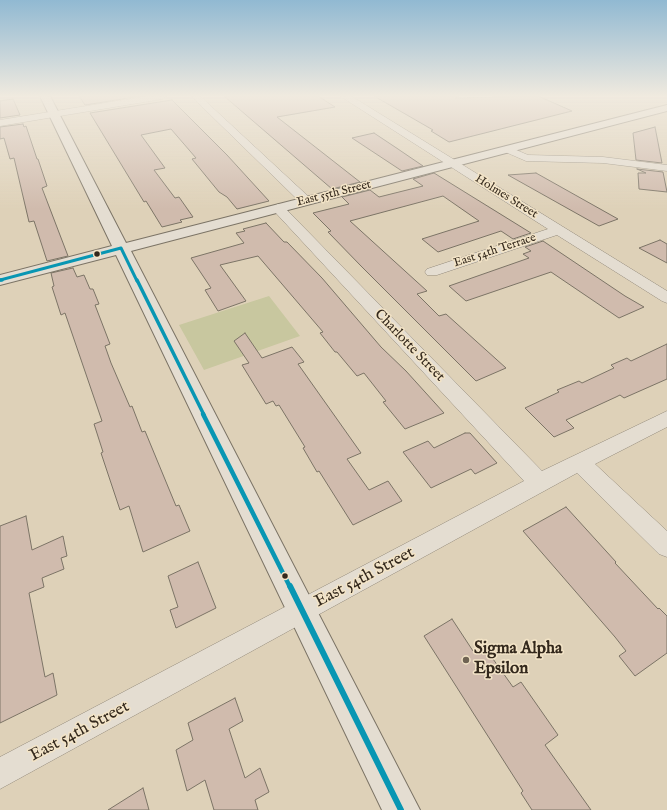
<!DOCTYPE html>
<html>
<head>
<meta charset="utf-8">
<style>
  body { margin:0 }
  canvas { display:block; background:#ded1b8 }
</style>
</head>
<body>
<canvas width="667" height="810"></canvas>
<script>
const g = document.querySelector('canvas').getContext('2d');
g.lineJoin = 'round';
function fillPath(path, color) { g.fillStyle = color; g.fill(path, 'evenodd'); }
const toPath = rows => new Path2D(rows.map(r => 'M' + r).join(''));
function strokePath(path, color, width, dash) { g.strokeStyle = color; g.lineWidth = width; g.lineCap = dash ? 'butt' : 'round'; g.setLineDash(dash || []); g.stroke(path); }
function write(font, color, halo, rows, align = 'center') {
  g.font = font + ' "IM FELL English",serif'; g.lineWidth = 3; g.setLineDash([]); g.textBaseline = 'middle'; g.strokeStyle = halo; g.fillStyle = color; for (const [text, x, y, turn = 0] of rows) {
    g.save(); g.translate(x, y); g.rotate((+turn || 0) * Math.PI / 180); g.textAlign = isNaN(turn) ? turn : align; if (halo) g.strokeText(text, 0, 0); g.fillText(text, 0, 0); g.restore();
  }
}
fillPath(toPath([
  [269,296,300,336,204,370,179,325]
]), '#c8c79f');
const building = toPath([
  [79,96,141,96,85,105,79,96],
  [224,96,318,96,335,107,277,117,360,182,332,189,224,96],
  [374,96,459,96,455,98,538,96,572,111,449,142,431,131,433,130,374,96],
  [13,99,20,115,0,118,0,101,13,99],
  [172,100,227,155,269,201,237,209,227,197,219,192,192,159,196,158,171,129,141,135,165,168,154,170,175,198,179,197,193,217,180,220,182,222,162,227,146,201,144,202,90,113,172,100],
  [23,124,24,127,26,126,37,159,38,159,47,186,42,188,68,256,47,261,34,221,29,222,14,158,10,159,4,138,0,139,0,127,23,124],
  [655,127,662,163,636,160,633,133,655,127],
  [374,133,398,149,423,166,402,171,352,138,374,133],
  [637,169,663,172,667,192,639,189,638,173,646,173,637,169],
  [434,173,531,233,513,239,501,231,438,252,422,239,479,221,443,196,350,221,427,291,417,294,439,316,446,314,506,368,476,381,361,266,328,232,331,231,313,213,349,204,342,197,370,190,379,197,423,186,413,179,434,173],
  [536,173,618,219,599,226,508,175,536,173],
  [266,223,284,242,287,242,322,278,381,347,406,371,444,413,405,429,383,402,386,401,364,373,357,376,337,352,335,352,320,333,323,332,258,256,220,265,246,301,218,311,205,290,211,288,191,258,244,243,236,233,245,231,243,229,266,223],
  [660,240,667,244,667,263,639,248,660,240],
  [543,241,625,296,644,307,619,318,551,272,466,301,449,286,529,258,523,254,531,251,525,247,543,241],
  [73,268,77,277,84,275,90,289,93,289,99,304,95,305,110,344,105,346,111,363,130,407,132,406,142,432,145,431,176,506,179,505,190,531,143,552,129,506,120,510,101,453,103,452,94,424,102,421,65,313,61,315,52,287,54,286,51,273,73,268],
  [245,333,262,358,292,347,304,362,298,364,361,453,347,459,369,490,388,481,402,501,353,525,319,471,317,472,303,448,305,447,279,405,276,406,273,401,266,404,242,365,249,363,234,341,245,333],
  [667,344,667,379,624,398,620,395,616,397,566,420,574,428,554,437,525,408,559,392,557,390,579,381,582,383,614,368,611,365,627,358,631,361,667,344],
  [465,433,470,433,497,463,475,474,471,469,431,488,403,452,428,441,434,448,465,433],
  [566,507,616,562,615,563,658,609,659,608,667,616,667,653,635,676,619,656,626,651,615,637,523,531,566,507],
  [26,516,32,550,63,536,67,556,61,558,64,569,42,578,44,587,29,593,45,677,53,673,57,695,0,723,0,526,26,516],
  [198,562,216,608,176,628,170,610,178,607,168,576,198,562],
  [452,619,473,651,483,645,513,687,521,682,558,735,545,745,591,810,532,810,521,793,523,791,424,636,452,619],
  [235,698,243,721,229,729,245,778,260,768,269,792,255,800,258,810,214,810,205,780,187,791,176,750,193,740,188,723,235,698],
  [143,788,149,810,108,810,143,788]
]);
fillPath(building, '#d0bbad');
strokePath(building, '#7c7466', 1);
const street = toPath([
  [148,96,167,96,162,99,0,126,0,120,148,96],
  [191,96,200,96,310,198,312,201,310,204,302,204,191,96],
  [340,96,351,96,667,291,667,303,662,301,557,235,437,275,427,275,425,272,427,269,548,229,340,96],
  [507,146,528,155,603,157,667,165,667,171,603,163,526,161,503,151,502,149,507,146],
  [278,204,282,205,542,471,667,411,667,427,595,464,667,531,667,557,659,554,577,473,0,789,0,757,524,481,274,211,272,208,278,204]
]);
const secondary = toPath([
  [40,96,50,96,126,243,667,105,667,111,131,251,420,810,382,810,116,255,0,285,0,275,112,246,40,96]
]);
strokePath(street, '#948b7c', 1);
strokePath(secondary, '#7c7466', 2);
fillPath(street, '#e4ddd1');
fillPath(secondary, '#e4ddd1');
strokePath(toPath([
  [121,248,137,281],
  [0,280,121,248]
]), '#0896b3', 3);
strokePath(toPath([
  [0,280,2,280],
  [137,280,204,415]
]), '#0896b3', 3.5);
strokePath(toPath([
  [203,414,290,587]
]), '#0896b3', 4.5);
strokePath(toPath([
  [290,586,401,810]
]), '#0896b3', 6);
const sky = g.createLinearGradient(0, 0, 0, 209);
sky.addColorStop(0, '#91b9d2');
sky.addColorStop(0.46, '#f0eadf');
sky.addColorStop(1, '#f0eadf00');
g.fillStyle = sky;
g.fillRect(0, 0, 667, 209);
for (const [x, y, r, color] of [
  [97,254,3.5,"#33281c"],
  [285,576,3.5,"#33281c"],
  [466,660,4,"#6f6353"]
]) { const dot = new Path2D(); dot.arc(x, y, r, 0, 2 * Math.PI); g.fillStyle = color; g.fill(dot); strokePath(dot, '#f3e4c7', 1.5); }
write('12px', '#33281c', '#f3e4c7', [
  ["East 55th Street",334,194,-14],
  ["Holmes Street",506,197,32],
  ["East 54th Terrace",495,251,-18]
]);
write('14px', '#33281c', '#f3e4c7', [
  ["Charlotte Street",409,346,46]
]);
write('17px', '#33281c', '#f3e4c7', [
  ["East 54th Street",365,578,-28],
  ["East 54th Street",80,732,-28]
]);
write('bold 17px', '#33281c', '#f3e4c7', [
  ["Sigma Alpha",474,650],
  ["Epsilon",474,670]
], 'left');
</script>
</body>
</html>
